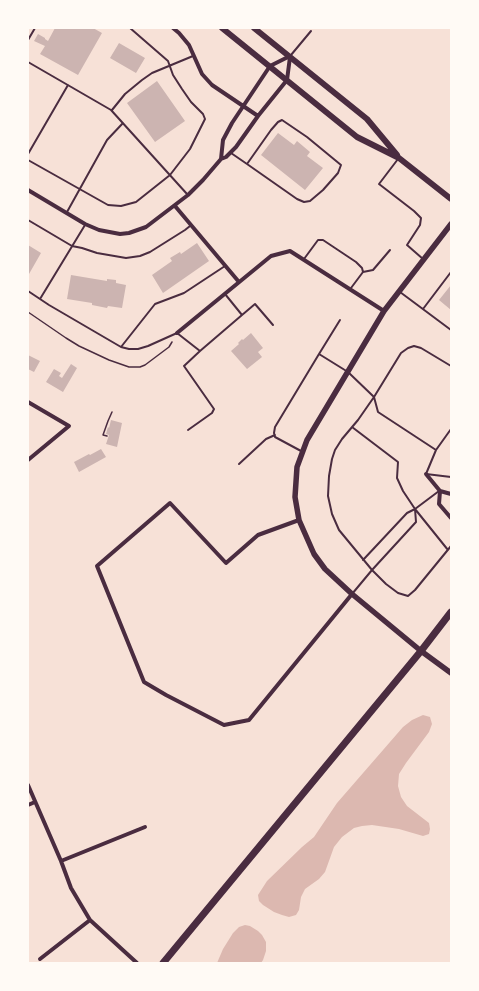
<!DOCTYPE html>
<html>
<head>
<meta charset="utf-8">
<style>
  body { margin:0 }
  #map { position:relative; width:479px; height:991px; overflow:hidden; background:#f7e1d7; font-family:"Public Sans",sans-serif }
  canvas { display:block }
  .frame { position:absolute; inset:0; border:29px solid #fffaf5; pointer-events:none }
</style>
</head>
<body>
<div id="map">
<canvas width="479" height="991"></canvas>
<div class="frame"></div>
</div>
<script>
const g = document.querySelector('canvas').getContext('2d');
g.lineJoin = 'round';
function fillPath(path, color) { g.fillStyle = color; g.fill(path, 'evenodd'); }
const toPath = rows => new Path2D(rows.map(r => 'M' + r).join(''));
function strokePath(path, color, width, dash) { g.strokeStyle = color; g.lineWidth = width; g.lineCap = dash ? 'butt' : 'round'; g.setLineDash(dash || []); g.stroke(path); }
fillPath(toPath([
  [423,715,430,717,432,724,429,732,406,763,399,774,398,786,401,797,407,806,429,823,430,829,429,834,423,836,399,829,372,825,362,826,354,828,342,837,334,847,325,872,319,879,305,889,301,897,299,910,296,915,289,917,282,915,274,912,263,905,259,901,258,895,267,881,302,847,314,837,337,803,403,727,412,720],
  [245,925,250,926,258,931,262,935,266,942,266,951,263,960,261,963,217,963,223,949,233,933,239,927]
]), '#dcb8b0');
fillPath(toPath([
  [55,28,93,28,102,33,78,75,40,54,45,46,34,41,38,34,45,38,45,39,48,41],
  [119,43,145,58,136,73,110,58],
  [157,81,185,121,155,142,127,103],
  [278,133,294,145,297,141,310,152,307,156,323,168,305,190,261,155],
  [197,243,209,261,163,293,152,275,172,261,170,258,180,252,181,254],
  [28,245,41,253,29,274,28,273],
  [71,275,107,281,107,279,116,280,116,283,126,285,122,308,108,306,107,308,92,305,92,303,67,299],
  [451,285,451,310,439,300],
  [251,333,263,348,258,352,262,357,247,369,231,351,239,344,238,343,242,339,243,340],
  [28,355,40,361,34,372,28,369],
  [71,364,77,368,63,392,46,382,54,369,61,373,59,376,62,378],
  [111,420,122,423,117,447,106,444,109,435,106,434,108,427,109,428],
  [101,449,106,457,79,472,74,462,89,454,90,455]
]), '#ccb4b1');
strokePath(toPath([
  [28,312,66,338,79,346,109,360,129,367,140,367,145,365,169,347,172,342],
  [107,436,103,435,108,421,112,412]
]), '#4a2c40', 1.5);
strokePath(toPath([
  [28,40,35,28],
  [291,55,311,31],
  [28,62,111,110,187,194],
  [112,110,125,94,142,80,152,73,193,56],
  [231,153,247,164,271,130,278,122,282,120,307,137,341,165,338,173,323,190,310,201,304,202,297,199,247,164],
  [28,154,68,85],
  [398,159,379,184,414,211,421,218,420,225,407,245,423,259],
  [28,160,108,205,121,206,136,202,170,175,190,149,205,119,203,114,191,102,182,89,173,75,168,61,130,28],
  [67,212,107,140,123,123],
  [28,220,72,246,82,248,97,253,126,258,140,256,150,252,185,230,190,226],
  [304,259,318,240,323,240,356,262,362,268,363,272,351,288],
  [363,272,373,270,390,250],
  [28,291,49,305,121,347,129,349,138,349,148,346,177,333,200,351,184,366,214,409,212,413,188,430],
  [400,292,451,330],
  [40,299,85,225],
  [423,309,451,272],
  [242,315,255,304,273,325],
  [340,320,319,354,348,372,374,397,358,420,342,439,335,450,332,459,329,476,328,496,332,514,339,530,372,570,352,594],
  [121,347,155,304,184,293,225,266],
  [200,351,242,315,225,294],
  [352,427,398,462,397,478,403,491,415,509,448,550],
  [451,429,436,450,426,474,451,477],
  [436,450,378,412,374,397,401,353,408,348,414,346,421,348,451,366],
  [301,451,275,437,274,433,275,427,319,354],
  [239,464,266,439,275,435],
  [415,509,416,522,372,570,386,584,398,593,408,596,415,590,451,546],
  [363,560,407,513,415,509,439,491]
]), '#4a2c40', 2);
strokePath(toPath([
  [173,28,179,33,189,45,202,74,212,85,258,116],
  [221,159,223,140,232,123,270,66,290,56],
  [28,190,85,224,99,230,120,234,129,233,146,227,188,195,203,180,221,159,226,157,236,147,258,116,287,80,290,57],
  [175,206,239,282],
  [177,333,271,256,290,251,384,311],
  [28,402,69,426,28,460],
  [426,474,440,491],
  [451,494,440,491,439,504,451,518],
  [299,520,258,535,226,563,170,503,97,566,144,682,166,695,224,725,249,720,352,594],
  [28,785,61,861,71,888,90,920,137,963],
  [28,805,35,802],
  [61,861,145,827],
  [40,959,90,920]
]), '#4a2c40', 4);
strokePath(toPath([
  [451,224,384,311,307,440,297,467,295,497,299,520,314,554,325,569,352,594,421,651,451,673]
]), '#4a2c40', 5.5);
strokePath(toPath([
  [222,28,357,137,399,158,451,199],
  [254,28,367,119,397,155]
]), '#4a2c40', 6);
strokePath(toPath([
  [163,963,421,651,451,612]
]), '#4a2c40', 7);
</script>
</body>
</html>
